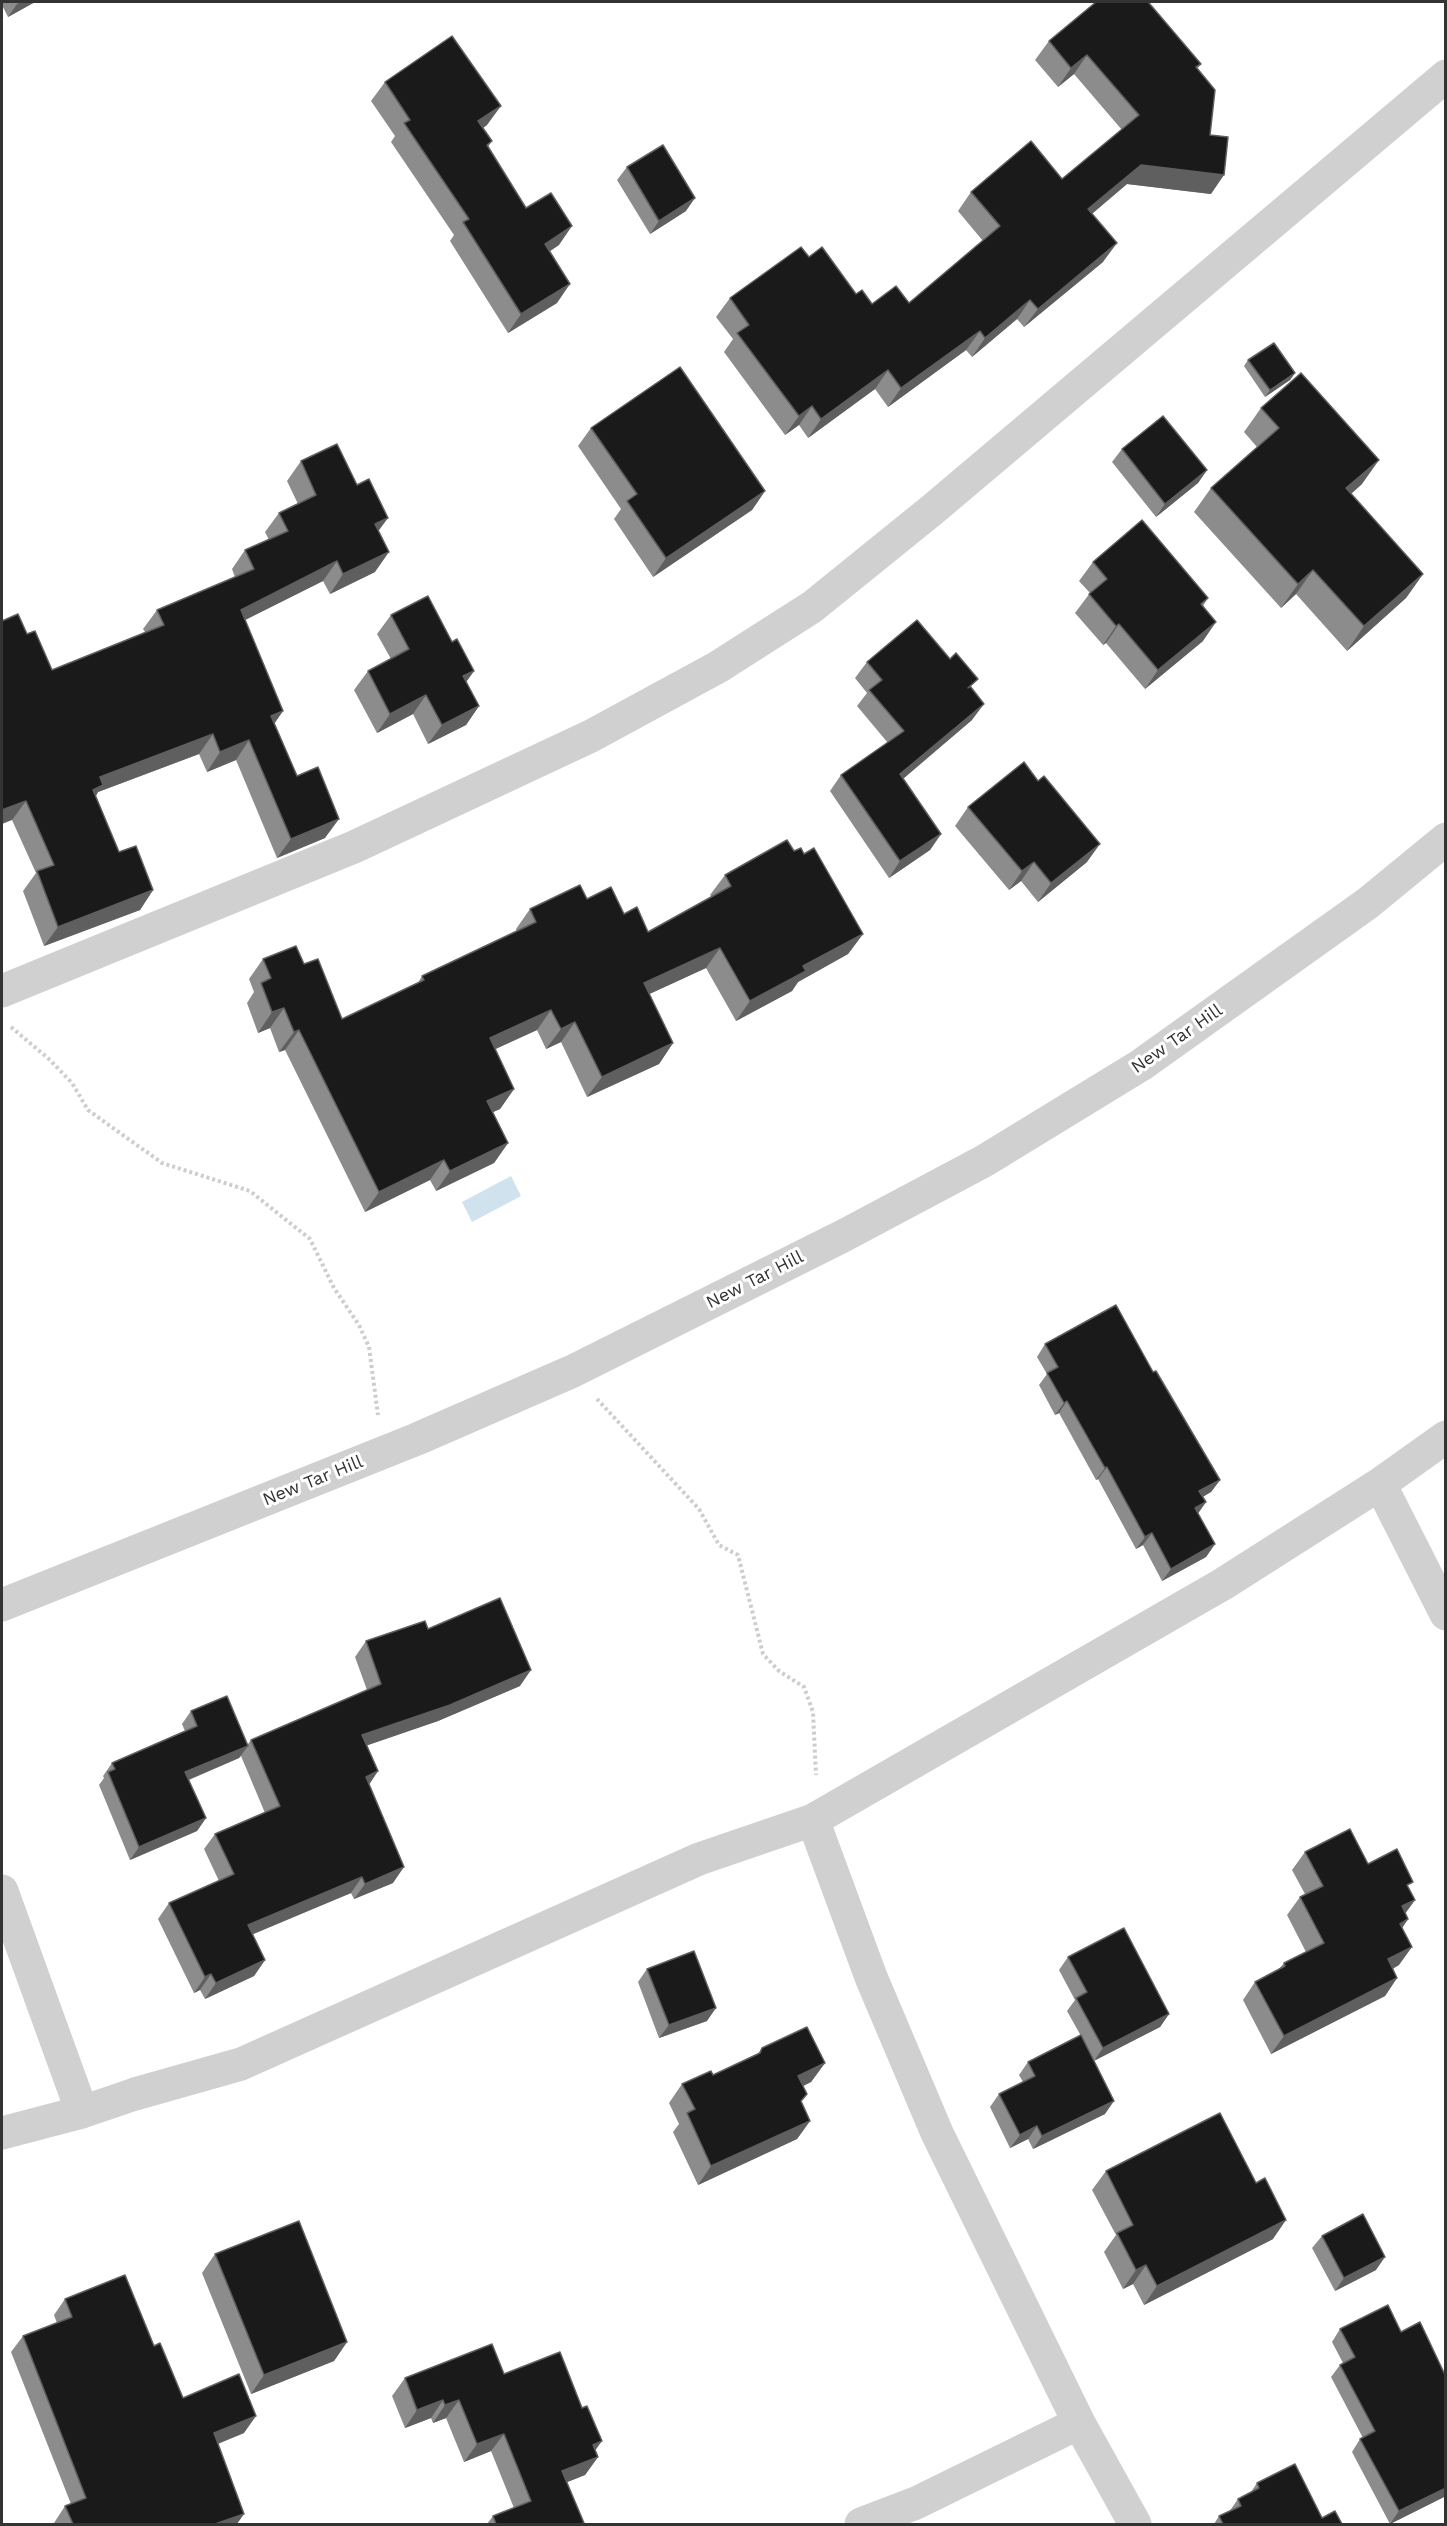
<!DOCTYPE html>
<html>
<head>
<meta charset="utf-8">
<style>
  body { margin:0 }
  #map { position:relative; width:1447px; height:2526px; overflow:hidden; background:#fff; font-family:"Work Sans",sans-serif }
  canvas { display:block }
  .frame { position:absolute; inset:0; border:3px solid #333; pointer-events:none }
</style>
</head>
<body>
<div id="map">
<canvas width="1447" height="2526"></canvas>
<div class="frame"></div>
</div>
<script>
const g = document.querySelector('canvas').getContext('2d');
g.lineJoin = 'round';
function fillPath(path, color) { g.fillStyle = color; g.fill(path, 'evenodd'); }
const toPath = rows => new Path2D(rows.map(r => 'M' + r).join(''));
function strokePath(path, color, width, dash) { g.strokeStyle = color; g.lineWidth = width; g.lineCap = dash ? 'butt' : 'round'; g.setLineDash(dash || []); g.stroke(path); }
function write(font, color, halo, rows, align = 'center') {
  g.font = font + ' "Work Sans",sans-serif'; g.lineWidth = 6; g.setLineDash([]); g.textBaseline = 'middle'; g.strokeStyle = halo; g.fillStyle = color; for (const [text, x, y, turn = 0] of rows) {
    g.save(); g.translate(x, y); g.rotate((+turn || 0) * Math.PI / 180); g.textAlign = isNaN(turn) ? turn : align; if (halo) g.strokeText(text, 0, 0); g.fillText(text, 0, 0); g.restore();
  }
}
fillPath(toPath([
  [511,1176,521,1196,472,1222,462,1202]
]), '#cfe2ee');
strokePath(toPath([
  [11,1027,50,1060,72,1083,88,1110,162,1163,250,1191,310,1239,334,1288,359,1325,369,1347,378,1415],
  [597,1399,699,1509,719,1545,738,1555,763,1654,779,1671,804,1687,813,1712,816,1775]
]), '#cdcdcd', 4, [3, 3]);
strokePath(toPath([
  [2,991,354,847,591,736,718,667,812,607,932,510,1446,76],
  [1380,1484,1446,1614],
  [2,1605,417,1439,573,1371,843,1236,984,1161,1141,1065,1368,903,1446,839],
  [813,1820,871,1977,937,2133,1079,2423,1135,2524],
  [2,1891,82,2112],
  [2,2133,82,2112,135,2094,241,2064,699,1859,813,1820,1223,1584,1380,1484,1446,1437],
  [861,2524,916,2503,1079,2423]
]), '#d0d0d0', 33);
fillPath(toPath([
  [2,2,35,2,8,17,2,5],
  [1151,5,1201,64,1197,69,1210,135,1211,194,1127,184,1092,214,1103,262,1024,327,1017,319,972,357,966,350,888,407,875,389,808,438,799,425,785,435,724,352,733,339,716,317,730,298,809,257,856,294,872,304,909,303,983,241,958,211,971,192,1062,179,1122,130,1074,74,1058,87,1035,60,1049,41],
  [385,82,487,125,483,128,492,141,488,147,526,208,559,245,550,251,557,303,508,333,450,241,454,235,391,142,395,136,371,101],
  [627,167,686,211,650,234,617,180],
  [1248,360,1295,373,1290,380,1265,397,1244,366],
  [1261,408,1362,484,1351,494,1423,574,1406,598,1347,651,1296,594,1281,608,1194,512,1211,488,1257,447,1244,432],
  [591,428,765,491,752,510,653,577,614,519,621,509,578,446],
  [1122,449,1207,470,1198,483,1156,517,1112,462],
  [301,461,378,531,375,572,330,594,323,581,245,620,283,711,274,723,325,838,277,858,236,760,207,772,199,754,98,792,96,796,119,852,153,890,140,910,44,946,23,891,36,873,12,820,27,634,52,670,145,632,143,629,157,610,235,577,232,569,245,550,269,540,265,532,279,513,298,504,287,481],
  [1093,562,1208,598,1203,606,1203,641,1145,689,1106,643,1103,645,1075,613,1090,593,1079,581],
  [391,615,452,642,474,671,466,682,479,706,466,725,428,744,413,714,377,733,354,690,368,671,391,659,377,634],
  [867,662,972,688,972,720,903,778,941,834,930,850,889,878,830,791,841,775,888,743,857,706,867,693,855,678],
  [1038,781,1087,862,1038,902,1021,881,1009,890,955,826,968,807],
  [794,851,804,854,863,934,848,954,798,982,792,991,736,1021,706,968,649,994,673,1043,659,1064,587,1097,561,1042,546,1049,537,1030,495,1049,514,1089,500,1109,493,1112,508,1143,494,1163,436,1191,430,1180,365,1212,285,1050,279,1052,270,1028,258,1033,247,1003,254,992,249,979,263,959,304,964,342,1019,418,983,422,976,517,932,516,929,530,909,587,899,624,914,648,932,712,897,710,895,725,875],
  [1045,1344,1153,1372,1220,1480,1211,1492,1203,1497,1206,1502,1198,1513,1215,1544,1206,1557,1162,1581,1143,1545,1136,1549,1098,1479,1096,1480,1059,1413,1055,1415,1039,1385,1047,1374,1037,1357],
  [428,1629,520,1686,438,1721,367,1745,378,1771,369,1785,393,1883,354,1899,351,1893,252,1934,265,1960,254,1976,205,1999,200,1990,194,1993,158,1919,169,1903,219,1881,204,1849,215,1834,265,1813,241,1756,239,1758,189,1780,206,1818,197,1831,130,1860,99,1785,104,1778,103,1776,112,1763,185,1731,182,1724,191,1711,248,1744,251,1740,367,1690,355,1657,366,1641],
  [1305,1852,1368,1864,1409,1888,1415,1900,1405,1913,1408,1919,1402,1928,1399,1965,1393,1969,1397,1978,1385,1996,1271,2054,1243,2000,1255,1982,1279,1969,1284,1963,1306,1952,1287,1915,1300,1897,1305,1894,1292,1870],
  [1068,1957,1169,2014,1160,2027,1094,2060,1105,2114,1033,2149,1028,2139,1010,2148,990,2107,999,2094,1023,2082,1019,2075,1028,2062,1081,2036,1067,2011,1075,2000,1059,1970],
  [647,1969,707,2021,659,2038,638,1982],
  [762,2048,825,2063,811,2082,803,2086,801,2102,810,2121,797,2139,698,2185,673,2132,679,2124,669,2103,682,2084,713,2075,757,2055],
  [1106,2171,1273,2239,1144,2305,1133,2284,1123,2289,1104,2252,1116,2235,1092,2190],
  [1322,2236,1376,2270,1335,2291,1312,2248],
  [215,2254,347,2342,334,2361,251,2394,202,2273],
  [65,2299,154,2346,183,2398,244,2433,218,2444,237,2524,54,2524,54,2523,65,2506,71,2504,11,2352,23,2336,57,2323,54,2315],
  [1340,2329,1401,2332,1446,2377,1446,2496,1390,2524,1352,2452,1360,2439,1363,2438,1331,2377,1340,2365,1343,2363,1332,2342],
  [504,2374,595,2450,598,2457,585,2475,567,2482,582,2524,487,2524,493,2516,514,2508,491,2451,464,2462,446,2418,433,2423,431,2418,405,2428,392,2396,405,2378],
  [1257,2483,1322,2518,1342,2524,1214,2524,1219,2516,1229,2512,1238,2499,1251,2492]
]), '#8c8c8c');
fillPath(toPath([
  [21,2,35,2,8,17,17,4],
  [1087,55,1074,74,1058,87,1071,68],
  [501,106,487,125,465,140,478,121],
  [1141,165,1224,175,1211,194,1127,184,1075,228,1088,209],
  [695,198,686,211,650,234,659,221],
  [572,226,559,245,532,263,545,244],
  [1117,243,1103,262,1024,327,1038,309],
  [570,284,557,303,508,333,521,314],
  [1030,300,1017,319,972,357,985,338],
  [980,331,966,350,888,407,901,388],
  [888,370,875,389,808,438,821,419],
  [1295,373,1290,380,1265,397,1270,390],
  [812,406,799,425,785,435,799,416],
  [1379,460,1362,484,1329,513,1346,488],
  [1207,470,1198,483,1156,517,1165,504],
  [765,491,752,510,653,577,666,558],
  [388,518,374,537,375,524],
  [389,552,375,572,330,594,343,574],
  [337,561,323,581,227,629,241,610],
  [1313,570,1296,594,1281,608,1298,584],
  [1423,574,1406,598,1347,651,1364,626],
  [1216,622,1203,641,1145,689,1158,670],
  [1119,624,1106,643,1103,645,1116,626],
  [474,671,461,689,463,676],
  [426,695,413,714,377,733,390,714],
  [984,704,972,720,889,791,900,774],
  [479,706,466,725,428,744,442,725],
  [283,711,270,730,271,716],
  [213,734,199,754,98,792,90,805,79,809,100,777],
  [249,740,236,760,207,772,220,752],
  [26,801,12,820,2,824,2,810],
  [339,819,325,838,277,858,291,839],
  [941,834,930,850,889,878,900,861],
  [1100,844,1087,862,1038,902,1051,883],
  [1034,862,1021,881,1009,890,1022,871],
  [153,890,140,910,44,946,58,927],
  [863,934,848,954,798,982,792,991,736,1021,750,1001,803,966],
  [720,948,706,968,630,1003,644,983],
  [284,1008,270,1028,258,1033,272,1012],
  [551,1010,537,1030,476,1058,490,1038],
  [575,1022,561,1042,546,1049,561,1029],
  [299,1030,285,1050,279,1052,294,1032],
  [673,1043,659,1064,587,1097,602,1077],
  [514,1089,500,1109,473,1121,487,1101],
  [508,1143,494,1163,436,1191,450,1171],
  [444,1160,430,1180,365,1212,379,1192],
  [1067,1401,1059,1413,1055,1415,1064,1403],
  [1107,1467,1098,1479,1096,1480,1105,1468],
  [1220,1480,1211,1492,1191,1503,1199,1491],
  [1206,1502,1197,1515,1195,1508],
  [1152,1533,1143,1545,1136,1549,1145,1537],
  [1215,1544,1206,1557,1162,1581,1171,1569],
  [531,1670,520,1686,438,1721,351,1751,362,1735],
  [248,1746,239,1758,176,1785,185,1772],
  [378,1771,367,1787,366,1777],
  [206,1818,197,1831,130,1860,139,1847],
  [404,1867,393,1883,354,1899,365,1884],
  [362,1877,351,1893,237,1941,248,1925],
  [1415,1900,1402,1918,1402,1906],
  [1408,1919,1396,1937,1400,1924],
  [1412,1947,1399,1965,1375,1977,1388,1959],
  [265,1960,254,1976,205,1999,216,1983],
  [211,1974,200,1990,194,1993,205,1977],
  [1397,1978,1385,1996,1271,2054,1284,2036],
  [716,2008,707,2021,659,2038,669,2025],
  [1169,2014,1160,2027,1094,2061,1103,2048],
  [825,2063,811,2082,785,2095,798,2076],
  [1114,2101,1105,2114,1033,2149,1042,2136],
  [810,2121,797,2139,698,2185,711,2166],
  [1037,2126,1028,2139,1010,2148,1020,2135],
  [1286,2220,1273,2239,1144,2305,1157,2286],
  [1385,2257,1376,2270,1335,2291,1344,2278],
  [1146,2265,1133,2284,1123,2289,1136,2270],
  [347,2342,334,2361,251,2394,264,2375],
  [443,2400,431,2418,405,2428,417,2410],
  [459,2400,446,2418,433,2423,445,2405],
  [256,2416,244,2433,202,2450,214,2433],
  [504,2434,491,2451,464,2462,477,2444],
  [602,2441,589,2459,593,2445],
  [598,2457,585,2475,550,2489,562,2471],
  [1446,2488,1446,2496,1390,2524,1399,2511],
  [244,2514,237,2524,215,2524]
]), '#5f5f5f');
const building = toPath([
  [1096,2,1151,2,1149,3,1201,64,1196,67,1215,90,1210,135,1228,137,1224,175,1141,165,1088,209,1117,243,1038,309,1030,300,985,338,980,331,901,388,888,370,821,419,812,406,799,416,737,333,749,325,730,298,801,247,809,257,822,247,856,294,862,290,872,304,896,286,909,303,1000,226,971,192,1031,141,1062,179,1139,115,1087,55,1071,68,1049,41,1096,2],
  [452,36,501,106,478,121,492,141,487,145,526,208,551,193,572,226,545,244,570,284,521,314,463,222,469,219,404,123,410,120,385,82,452,36],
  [663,145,695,198,659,221,627,167,663,145],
  [1274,343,1295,373,1270,390,1248,360,1274,343],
  [680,367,765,491,666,558,627,501,637,494,591,428,680,367],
  [1301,373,1379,460,1346,488,1423,574,1364,626,1313,570,1298,584,1211,488,1279,428,1261,408,1301,373],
  [1163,416,1207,470,1165,504,1122,449,1163,416],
  [337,444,357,485,369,479,388,518,375,524,389,552,343,574,337,561,241,610,283,711,271,716,297,776,318,767,339,819,291,839,249,740,220,752,213,734,100,777,103,785,93,790,119,852,136,846,153,890,58,927,37,871,54,865,26,801,2,810,2,621,18,614,27,634,35,631,52,670,164,625,157,610,254,569,245,550,288,531,279,513,316,495,301,461,337,444],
  [1142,520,1208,598,1201,604,1216,622,1158,670,1119,624,1116,626,1089,594,1107,579,1093,562,1142,520],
  [428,596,452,642,457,639,474,671,463,676,479,706,442,725,426,695,390,714,368,671,409,649,391,615,428,596],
  [917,620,950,659,956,653,978,679,968,688,970,686,984,704,900,774,941,834,900,861,841,775,904,731,869,690,882,680,867,662,917,620],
  [1024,762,1038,781,1044,776,1100,844,1051,883,1034,862,1022,871,968,807,1024,762],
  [787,840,794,851,801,848,804,854,814,848,863,934,803,966,806,971,750,1001,720,948,644,983,673,1043,602,1077,575,1022,561,1029,551,1010,490,1038,514,1089,487,1101,508,1143,450,1171,444,1160,379,1192,299,1030,294,1032,284,1008,272,1012,261,983,271,978,263,959,296,946,304,964,318,959,342,1019,424,980,422,976,536,922,530,909,580,885,587,899,611,887,624,914,637,907,648,932,731,886,725,875,787,840],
  [1116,1305,1153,1372,1156,1371,1220,1480,1199,1491,1206,1502,1195,1508,1215,1544,1171,1569,1152,1533,1145,1537,1107,1467,1105,1468,1067,1401,1064,1403,1047,1373,1058,1367,1045,1344,1116,1305],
  [500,1598,531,1670,450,1705,362,1735,378,1771,366,1777,404,1867,365,1884,362,1877,248,1925,265,1960,216,1983,211,1974,205,1977,169,1903,234,1874,215,1834,280,1806,251,1740,381,1684,366,1641,425,1621,428,1629,500,1598],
  [227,1696,248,1746,185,1772,206,1818,139,1847,108,1772,115,1769,112,1763,197,1726,191,1711,227,1696],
  [1350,1829,1368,1864,1397,1849,1413,1882,1407,1885,1415,1900,1402,1906,1408,1919,1400,1924,1412,1947,1388,1959,1397,1978,1284,2036,1255,1982,1285,1966,1284,1963,1324,1943,1300,1897,1323,1886,1305,1852,1350,1829],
  [1124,1928,1169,2014,1103,2048,1076,1998,1087,1992,1068,1957,1124,1928],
  [694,1951,716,2008,669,2025,647,1969,694,1951],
  [807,2027,825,2063,798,2076,807,2094,801,2101,810,2121,711,2166,687,2113,695,2109,682,2084,711,2071,713,2075,760,2053,762,2048,807,2027],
  [1081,2035,1114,2101,1042,2136,1037,2126,1020,2135,999,2094,1035,2076,1028,2062,1081,2035],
  [1220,2113,1256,2183,1265,2178,1286,2220,1157,2286,1146,2265,1136,2270,1117,2233,1133,2225,1106,2171,1220,2113],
  [1363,2214,1385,2257,1344,2278,1322,2236,1363,2214],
  [299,2221,347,2342,264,2375,215,2254,299,2221],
  [125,2275,154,2346,160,2343,183,2398,239,2374,256,2416,214,2433,244,2514,215,2524,73,2524,65,2506,86,2498,23,2336,72,2317,65,2299,125,2275],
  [1388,2305,1401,2332,1420,2322,1446,2377,1446,2488,1399,2511,1360,2439,1375,2431,1340,2365,1355,2357,1340,2329,1388,2305],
  [492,2344,504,2374,560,2352,582,2408,587,2406,602,2441,593,2445,598,2457,562,2471,584,2523,580,2524,496,2524,493,2516,531,2501,504,2434,477,2444,459,2400,445,2405,443,2400,417,2410,405,2378,492,2344],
  [1295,2464,1322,2518,1335,2511,1342,2524,1223,2524,1219,2516,1241,2506,1238,2499,1259,2488,1257,2483,1295,2464]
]);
fillPath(building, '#1a1a1a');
strokePath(building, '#5f5f5f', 1.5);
write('18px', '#333', '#fff', [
  ["New Tar Hill",1177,1039,-35],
  ["New Tar Hill",755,1280,-27],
  ["New Tar Hill",313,1481,-22]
]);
</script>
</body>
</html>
